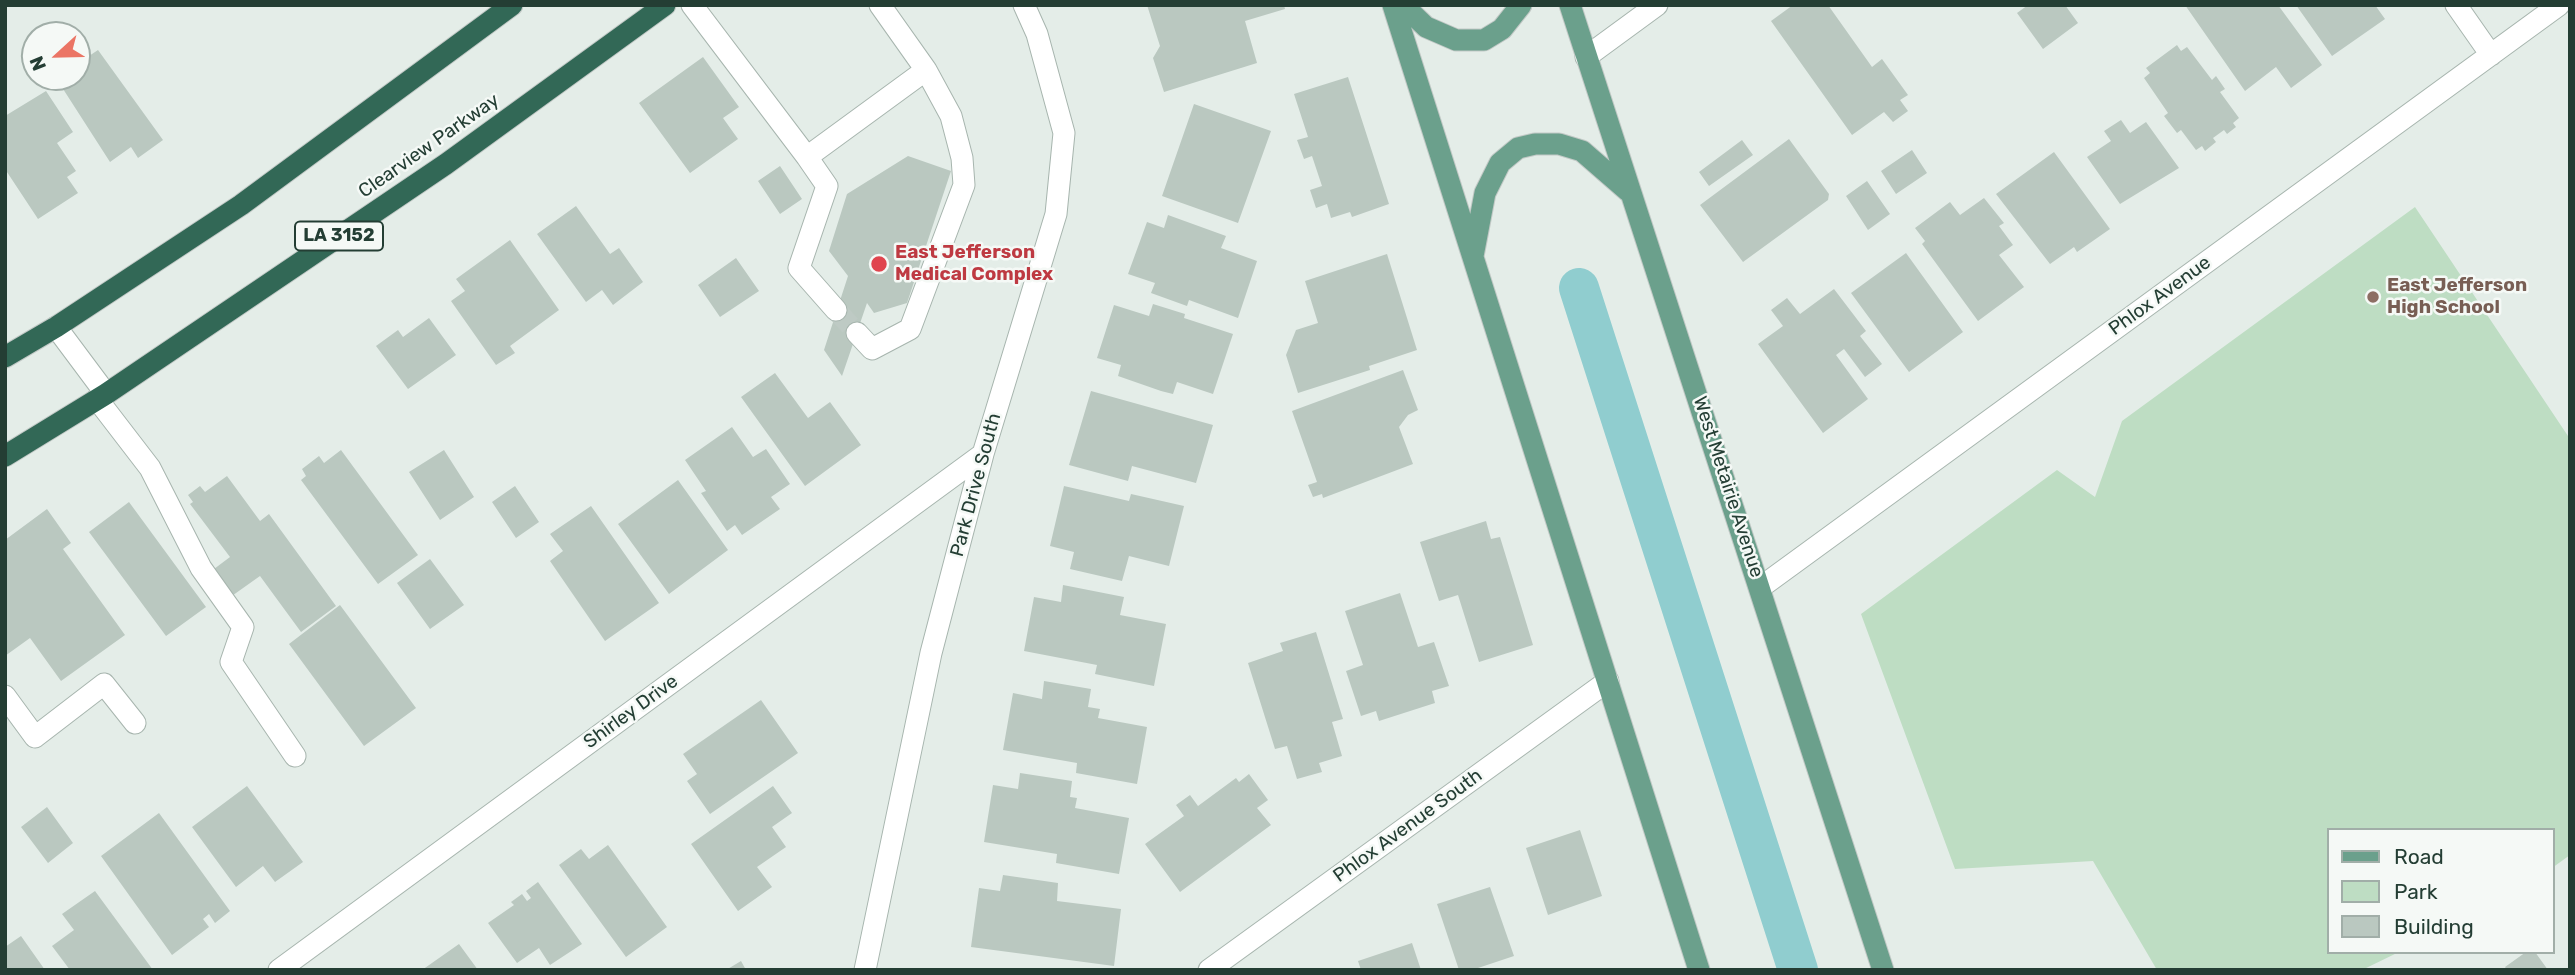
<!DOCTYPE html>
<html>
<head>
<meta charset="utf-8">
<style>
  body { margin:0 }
  #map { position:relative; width:2575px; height:975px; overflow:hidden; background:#e4ede8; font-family:Rubik,sans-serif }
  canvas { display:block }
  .frame { position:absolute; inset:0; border:7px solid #243e34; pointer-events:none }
  .legend { position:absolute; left:2327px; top:828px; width:228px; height:126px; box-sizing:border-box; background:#f5f9f6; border:2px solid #a1aea8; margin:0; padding:9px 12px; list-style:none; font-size:21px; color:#243e34 }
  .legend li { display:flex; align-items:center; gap:14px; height:35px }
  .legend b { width:35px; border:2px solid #a1aea8 }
  .north { position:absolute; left:21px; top:21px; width:70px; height:70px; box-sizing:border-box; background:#f5f9f6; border:2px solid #a1aea8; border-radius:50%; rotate:248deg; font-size:19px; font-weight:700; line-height:28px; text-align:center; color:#243e34 }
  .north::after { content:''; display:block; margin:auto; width:24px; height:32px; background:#eb7565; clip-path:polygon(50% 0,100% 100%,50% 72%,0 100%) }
</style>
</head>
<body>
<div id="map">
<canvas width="2575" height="975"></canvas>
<div class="frame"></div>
<ul class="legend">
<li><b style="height:9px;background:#6ba08c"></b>Road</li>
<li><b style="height:19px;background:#beddc3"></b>Park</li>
<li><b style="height:19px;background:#bac8c0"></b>Building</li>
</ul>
<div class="north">N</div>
</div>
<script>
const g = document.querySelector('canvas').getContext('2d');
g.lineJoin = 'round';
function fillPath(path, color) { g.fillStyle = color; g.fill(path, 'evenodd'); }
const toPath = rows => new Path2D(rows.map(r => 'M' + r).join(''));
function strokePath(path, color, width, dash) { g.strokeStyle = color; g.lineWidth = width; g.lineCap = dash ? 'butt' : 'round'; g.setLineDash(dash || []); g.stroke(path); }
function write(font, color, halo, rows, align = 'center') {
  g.font = font + ' Rubik,sans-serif'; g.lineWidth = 5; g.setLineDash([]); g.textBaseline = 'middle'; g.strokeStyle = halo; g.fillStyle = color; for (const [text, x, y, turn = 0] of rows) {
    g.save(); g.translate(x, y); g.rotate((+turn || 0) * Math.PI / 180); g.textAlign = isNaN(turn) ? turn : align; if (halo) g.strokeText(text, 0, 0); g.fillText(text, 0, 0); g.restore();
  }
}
fillPath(toPath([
  [2415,207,2570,439,2570,855,2552,868,2552,830,2328,830,2328,952,2399,952,2362,970,2157,970,2093,861,1955,869,1861,614,2057,470,2095,497,2122,421]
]), '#beddc3');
strokePath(toPath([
  [1579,288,1798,970]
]), '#90cdcf', 40);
fillPath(toPath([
  [1147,5,1284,5,1285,9,1245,21,1257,63,1164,92,1153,58,1160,46],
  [1793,5,1828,5,1872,67,1882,59,1908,95,1900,100,1908,111,1893,122,1884,112,1852,135,1771,21],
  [2028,5,2065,5,2078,23,2043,49,2017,13],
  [2185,5,2278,5,2322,65,2291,88,2276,67,2245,91],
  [2296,5,2375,5,2385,19,2332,56],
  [2177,45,2181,51,2187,47,2212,80,2216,76,2225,89,2220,92,2239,118,2233,123,2236,127,2227,134,2224,130,2213,138,2216,142,2205,151,2202,146,2196,150,2181,130,2177,133,2164,116,2168,113,2144,78,2150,73,2146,68],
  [98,50,163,140,138,158,131,147,110,162,56,78,77,77,77,64],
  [703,57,739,107,723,118,738,139,690,173,639,103],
  [1348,77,1389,204,1352,217,1350,212,1331,218,1327,204,1316,208,1310,190,1322,186,1312,156,1304,159,1297,140,1308,137,1294,94],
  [46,91,73,132,57,143,76,171,67,177,78,193,38,219,5,169,5,116],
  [1194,104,1271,131,1238,223,1162,196],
  [2121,120,2130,133,2146,122,2179,168,2120,204,2087,157,2111,141,2104,131],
  [1789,139,1829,194,1828,200,1743,262,1700,205],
  [1742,140,1753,155,1709,186,1699,172],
  [1912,150,1927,173,1896,194,1881,171],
  [2054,152,2110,229,2077,252,2074,247,2050,264,1996,194],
  [908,156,951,171,907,303,874,313,867,303,842,376,824,350,848,276,829,251,847,194],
  [780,166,802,199,780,214,758,181],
  [1867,181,1890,214,1868,230,1846,196],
  [1984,198,2004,223,1999,226,2013,245,1999,255,2024,287,1978,321,1922,244,1925,241,1915,228,1950,202,1960,215],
  [576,206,610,254,619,248,643,282,613,305,602,290,586,302,537,234],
  [1168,215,1226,236,1221,248,1257,261,1238,318,1189,300,1187,306,1151,293,1155,283,1128,274,1147,222,1164,228],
  [510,240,559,310,510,346,515,353,496,365,451,301,465,291,456,279],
  [1906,253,1963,332,1909,372,1851,293],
  [1387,254,1417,350,1369,366,1370,370,1298,393,1286,355,1296,330,1318,323,1305,281],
  [736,258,759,291,720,317,698,285],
  [1834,289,1866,331,1860,336,1882,364,1865,377,1844,349,1836,355,1868,399,1823,433,1758,344,1783,326,1771,310,1787,298,1800,314],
  [1153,304,1185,314,1184,318,1233,334,1213,394,1177,382,1173,394,1161,391,1118,376,1121,365,1097,358,1114,305,1149,316],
  [429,318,456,355,408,389,376,346,398,330,403,337],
  [1403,370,1418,410,1408,415,1399,427,1413,464,1323,498,1322,494,1313,497,1308,485,1317,482,1292,411],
  [775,373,808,418,830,402,861,445,805,486,741,397],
  [1091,391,1213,425,1196,483,1132,466,1128,481,1069,465],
  [732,427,753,457,766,449,790,484,771,497,780,509,742,535,735,525,727,531,701,493,706,491,685,460],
  [341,450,418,555,378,584,301,480,306,476,302,469,319,456,324,463],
  [444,450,474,497,440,520,409,472],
  [227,476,260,521,269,514,336,606,301,632,260,576,229,598,210,572,230,557,190,504,193,502,188,495,200,486,205,492],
  [678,480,728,550,669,594,618,524],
  [515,486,539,522,516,538,492,502],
  [1064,486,1129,501,1131,494,1184,506,1169,566,1129,556,1122,581,1070,569,1074,552,1050,546],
  [129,502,206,607,166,636,89,532],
  [591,506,659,603,605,641,550,561,563,551,550,534],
  [47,509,71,543,63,549,125,635,61,681,30,638,5,656,5,540],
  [1486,521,1491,539,1500,537,1533,645,1479,662,1458,595,1439,601,1420,542],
  [430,559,464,605,430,629,397,583],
  [1063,585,1124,597,1120,615,1166,624,1154,686,1095,674,1097,665,1024,651,1034,597,1061,602],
  [1400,593,1418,647,1434,642,1449,686,1432,691,1435,703,1379,721,1376,711,1361,716,1346,671,1363,665,1345,611],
  [340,605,416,708,364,746,289,644],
  [1316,632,1343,719,1332,722,1342,756,1319,763,1322,772,1297,779,1287,746,1275,749,1248,663,1283,651,1280,643],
  [1044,681,1091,689,1088,707,1100,709,1098,718,1147,727,1137,784,1076,773,1077,763,1003,750,1013,693,1042,699],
  [761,700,798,753,710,814,687,781,697,774,683,754],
  [1020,773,1072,781,1070,797,1077,798,1075,808,1129,818,1119,874,1056,863,1057,854,984,842,993,785,1018,789],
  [1249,774,1268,800,1257,808,1271,825,1180,892,1145,844,1184,816,1176,805,1190,795,1198,806,1236,778,1239,782],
  [247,786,303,862,275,882,263,866,236,887,192,827],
  [773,786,792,813,772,827,786,847,757,867,772,887,738,911,691,844],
  [47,807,73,843,48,863,21,827],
  [159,813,230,911,215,923,209,914,203,919,209,927,172,955,101,856],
  [1580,830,1602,896,1548,915,1526,848],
  [608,845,667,927,626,957,559,865,581,849,589,859],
  [1003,875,1058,883,1057,901,1121,909,1114,966,971,947,979,888,1000,891],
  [538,882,582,944,550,965,539,948,517,963,488,923,514,905,511,902,522,894,527,901,531,898,526,891],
  [1490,887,1514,956,1472,970,1459,970,1437,904],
  [95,891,153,970,70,970,52,946,74,930,62,914],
  [21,936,45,970,5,970,5,947],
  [1412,943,1421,970,1361,970,1358,961],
  [459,944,478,970,422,970],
  [2526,952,2535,952,2548,970,2507,970,2505,967],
  [741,961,746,970,726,970]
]), '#bac8c0');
strokePath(toPath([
  [836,310,857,333]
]), '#becac4', 21, [21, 10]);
const minor = toPath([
  [692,5,807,157,926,70,880,5],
  [2456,5,2491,55],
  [1586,57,1657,5],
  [807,157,827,186,799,268,836,310],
  [56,327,106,394],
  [857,333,872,349,910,329,964,185,962,158,951,116,926,70],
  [97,399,150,468,201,568,243,627,231,662,295,756],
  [1761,587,2559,5],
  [5,696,35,737,104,684,135,723],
  [279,970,983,454],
  [865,970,931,653,983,454,1056,214,1064,133,1037,34,1024,5],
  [1209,970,1608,681]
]);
const major = toPath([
  [1393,5,1699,970],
  [1403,5,1426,27,1456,40,1484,40,1502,29,1521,5],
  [1570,5,1883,970],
  [1473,256,1485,193,1500,163,1518,148,1535,144,1559,144,1582,151,1628,191]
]);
const highway = toPath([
  [5,357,56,327,241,205,512,5],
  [5,456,106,394,446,164,665,5]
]);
strokePath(minor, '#a7b5ae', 23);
strokePath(major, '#c2c9c6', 23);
strokePath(highway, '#c2c9c6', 23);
strokePath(minor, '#fff', 21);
strokePath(major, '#6ba08c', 21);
strokePath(highway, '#326856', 21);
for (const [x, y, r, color] of [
  [879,264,9,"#e0444e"],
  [2373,297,7,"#8d6e63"]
]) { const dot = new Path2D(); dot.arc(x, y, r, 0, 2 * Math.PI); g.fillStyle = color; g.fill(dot); strokePath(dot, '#f5f9f6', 2.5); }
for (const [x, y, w] of [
  [339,236,88]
]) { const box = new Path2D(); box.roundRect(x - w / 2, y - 14.5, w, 29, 5); g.fillStyle = '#f5f9f6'; g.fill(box); strokePath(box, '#243e34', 2); }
write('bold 18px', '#243e34', null, [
  ["LA 3152",339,236]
]);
write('19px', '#243e34', '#f5f9f6', [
  ["Clearview Parkway",429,146,-35],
  ["Phlox Avenue",2160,296,-36],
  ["Park Drive South",976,485,-75],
  ["West Metairie Avenue",1728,487,72],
  ["Shirley Drive",631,712,-36],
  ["Phlox Avenue South",1408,826,-36]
]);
write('bold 19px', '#be3a42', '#f5f9f6', [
  ["East Jefferson",895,253],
  ["Medical Complex",895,275]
], 'left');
write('bold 19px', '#785e54', '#f5f9f6', [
  ["East Jefferson",2387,286],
  ["High School",2387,308]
], 'left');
</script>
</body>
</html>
